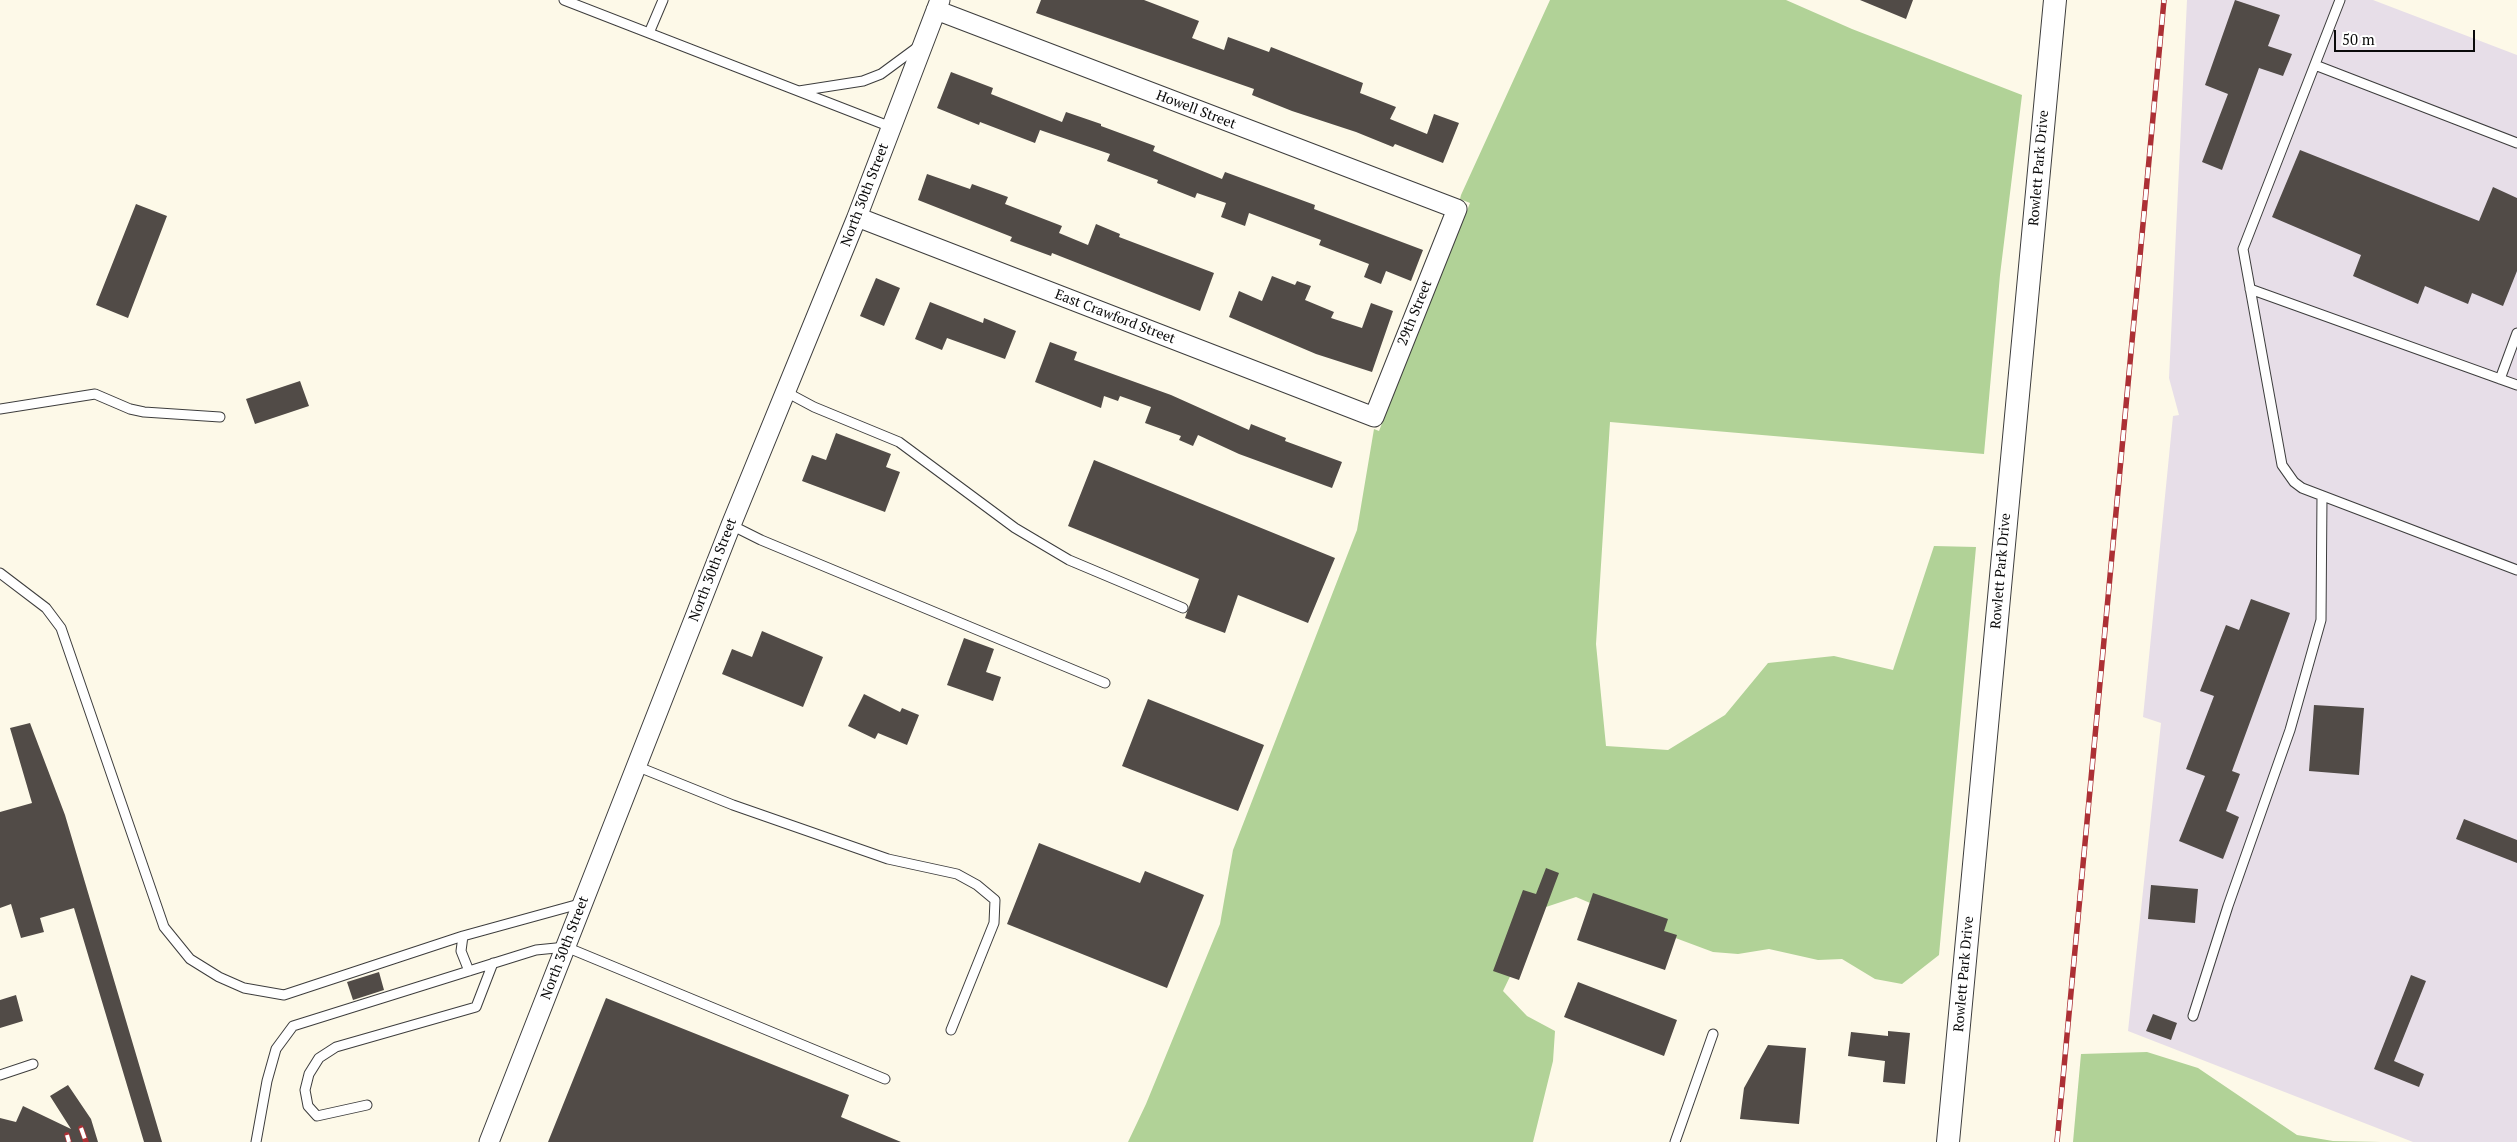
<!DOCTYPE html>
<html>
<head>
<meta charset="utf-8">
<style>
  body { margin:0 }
  #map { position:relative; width:2517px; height:1142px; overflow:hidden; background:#fdf9e8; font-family:"PT Serif",serif }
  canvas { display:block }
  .scale { position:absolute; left:2334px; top:30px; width:141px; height:22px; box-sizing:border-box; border:2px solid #0a0a0a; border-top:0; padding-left:6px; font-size:15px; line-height:18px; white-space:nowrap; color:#0a0a0a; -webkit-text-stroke:4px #fff; paint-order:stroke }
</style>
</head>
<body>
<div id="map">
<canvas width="2517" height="1142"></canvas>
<div class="scale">50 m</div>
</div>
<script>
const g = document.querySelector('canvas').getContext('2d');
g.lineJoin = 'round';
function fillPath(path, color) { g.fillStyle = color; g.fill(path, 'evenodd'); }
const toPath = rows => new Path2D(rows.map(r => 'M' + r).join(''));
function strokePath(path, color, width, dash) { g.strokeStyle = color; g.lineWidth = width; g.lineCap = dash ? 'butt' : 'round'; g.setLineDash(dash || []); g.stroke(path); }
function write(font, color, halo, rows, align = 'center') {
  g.font = font + ' "PT Serif",serif'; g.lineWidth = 5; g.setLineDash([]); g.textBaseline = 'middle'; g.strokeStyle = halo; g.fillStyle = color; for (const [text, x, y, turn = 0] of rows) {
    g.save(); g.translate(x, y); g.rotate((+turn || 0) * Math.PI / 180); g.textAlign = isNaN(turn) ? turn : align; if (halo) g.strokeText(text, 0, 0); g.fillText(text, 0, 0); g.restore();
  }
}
fillPath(toPath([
  [2187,0,2373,0,2517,55,2517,1142,2413,1142,2128,1031,2161,723,2143,717,2173,416,2179,415,2169,378]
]), '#e7dee8');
fillPath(toPath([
  [1550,0,1786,0,1852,29,2022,95,2000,275,1984,454,1610,422,1596,644,1606,746,1668,750,1725,715,1768,663,1834,656,1893,670,1934,546,1976,547,1939,955,1902,984,1875,979,1842,959,1818,960,1769,949,1738,954,1713,952,1654,930,1576,897,1543,908,1503,991,1527,1016,1555,1031,1553,1061,1533,1142,1128,1142,1146,1104,1220,924,1233,850,1357,530,1374,429,1379,431,1470,203,1460,199,1461,195],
  [2147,1052,2198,1068,2297,1135,2333,1141,2381,1142,2073,1142,2081,1054]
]), '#b1d297');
fillPath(toPath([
  [1041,0,1144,0,1199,21,1192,38,1224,50,1228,37,1269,52,1271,47,1363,83,1360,93,1396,107,1390,119,1427,134,1434,114,1459,123,1443,163,1395,144,1393,147,1356,132,1292,111,1252,95,1254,89,1036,13],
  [1860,0,1913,0,1906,19],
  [2235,0,2280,15,2268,46,2292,54,2283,76,2259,68,2222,170,2202,162,2228,94,2205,85],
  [951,72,993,88,991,94,1062,122,1066,112,1101,124,1101,126,1155,146,1153,151,1222,179,1225,172,1315,205,1314,209,1423,250,1411,281,1386,271,1381,284,1364,277,1369,264,1319,245,1321,240,1249,213,1245,226,1221,217,1226,203,1197,193,1195,198,1157,183,1158,180,1107,161,1110,154,1040,130,1035,143,980,122,979,125,937,108],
  [2300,150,2479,221,2493,187,2517,198,2517,271,2503,306,2472,293,2468,304,2425,286,2418,304,2353,276,2361,255,2272,217],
  [927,174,970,189,972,184,1008,197,1005,204,1062,226,1059,233,1088,245,1096,224,1120,234,1119,237,1214,273,1200,311,1052,253,1051,256,1010,241,1012,237,918,200],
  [136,204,167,216,128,318,96,305],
  [1272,276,1295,285,1297,281,1311,286,1305,300,1334,312,1331,318,1362,328,1371,303,1393,311,1372,372,1316,354,1229,317,1239,291,1262,301],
  [876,278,900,288,884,326,860,316],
  [930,302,983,323,984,318,1016,331,1005,359,947,338,942,350,915,339],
  [1050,342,1077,352,1074,360,1171,395,1249,430,1251,424,1286,438,1285,441,1342,462,1332,488,1239,454,1198,435,1193,446,1179,440,1181,436,1145,423,1151,407,1120,396,1118,401,1104,396,1101,408,1035,382],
  [300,381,309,406,255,424,246,399],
  [836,433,891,454,886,467,900,472,885,512,802,481,812,455,826,460],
  [1094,460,1335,558,1308,623,1238,595,1225,633,1185,618,1199,579,1068,526],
  [2251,599,2290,613,2232,771,2240,774,2226,811,2239,817,2223,859,2179,841,2205,776,2186,769,2214,696,2200,691,2226,625,2239,630],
  [762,631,823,657,803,707,722,674,732,649,752,657],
  [964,638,994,649,986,672,1001,677,993,701,947,685],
  [864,694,900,712,902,708,919,715,907,745,878,733,875,739,848,726],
  [1148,699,1264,745,1238,811,1122,766],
  [2314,705,2364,708,2359,775,2309,771],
  [30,723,65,815,162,1142,144,1142,74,908,40,918,44,932,21,938,11,904,0,908,0,812,32,803,10,728],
  [2464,819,2517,840,2517,863,2456,839],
  [1039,843,1140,883,1145,871,1204,895,1167,988,1007,924],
  [1546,868,1559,873,1519,980,1493,971,1523,890,1536,894],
  [2151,885,2198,889,2195,923,2148,919],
  [1593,893,1668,919,1664,931,1677,935,1665,970,1577,940],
  [379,972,384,990,353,1000,347,982],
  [2411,975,2426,981,2394,1061,2424,1074,2419,1087,2374,1069],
  [1578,982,1677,1020,1664,1056,1564,1017],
  [16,995,23,1021,0,1028,0,1000],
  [606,998,849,1095,841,1117,901,1142,548,1142],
  [2153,1014,2177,1023,2171,1040,2146,1031],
  [1888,1031,1910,1033,1905,1084,1883,1082,1885,1061,1848,1056,1851,1032,1888,1036],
  [1768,1045,1806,1048,1799,1124,1740,1119,1744,1088],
  [68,1085,91,1119,98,1142,0,1142,0,1118,16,1122,23,1106,71,1129,50,1096]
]), '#514b47');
const service = toPath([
  [564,0,891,127],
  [2340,0,2243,249,2282,465,2294,482,2302,488,2517,570],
  [649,33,663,0],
  [2315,65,2517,143],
  [799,91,863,81,881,74,919,46],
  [2250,289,2517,385],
  [2500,379,2517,333],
  [786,392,814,407,899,442,1015,528,1069,560,1183,608],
  [0,409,95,394,130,409,144,412,220,417],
  [731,525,761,540,1105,683],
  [0,573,46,608,61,628,164,927,190,959,219,977,244,988,284,995,463,936],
  [636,766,733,805,888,859,957,874,977,885,995,900,994,923,951,1030],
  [469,971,461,951,463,936,583,903],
  [2193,1016,2228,906,2290,730,2321,620,2322,496],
  [0,1075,33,1064],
  [367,1105,317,1116,308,1106,305,1090,309,1074,319,1058,336,1047,476,1007,493,963],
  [256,1142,267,1081,276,1049,293,1026,536,950,566,947,885,1079],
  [1675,1142,1713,1034]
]);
const minor = toPath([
  [857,217,1374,417,1457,209,936,10],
  [489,1142,731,525,857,217,940,0]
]);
const tertiary = toPath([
  [1948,1142,2055,0]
]);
strokePath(service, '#3d3d3d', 11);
strokePath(minor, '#3d3d3d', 21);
strokePath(tertiary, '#3d3d3d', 24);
strokePath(service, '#fff', 9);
strokePath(minor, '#fff', 19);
strokePath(tertiary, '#fff', 22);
const rail = toPath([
  [81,1128,86,1142],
  [67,1135,69,1142],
  [2057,1142,2164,0]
]);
strokePath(rail, '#ac3035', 5.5);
strokePath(rail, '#fff', 4, [11]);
write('14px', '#0a0a0a', '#fff', [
  ["Howell Street",1196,110,21],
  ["Rowlett Park Drive",2039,168,-85],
  ["North 30th Street",865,195,-69],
  ["29th Street",1415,313,-68],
  ["East Crawford Street",1115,317,21],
  ["North 30th Street",713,570,-69],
  ["Rowlett Park Drive",2001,571,-85],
  ["North 30th Street",565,948,-69],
  ["Rowlett Park Drive",1964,974,-85]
]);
</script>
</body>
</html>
